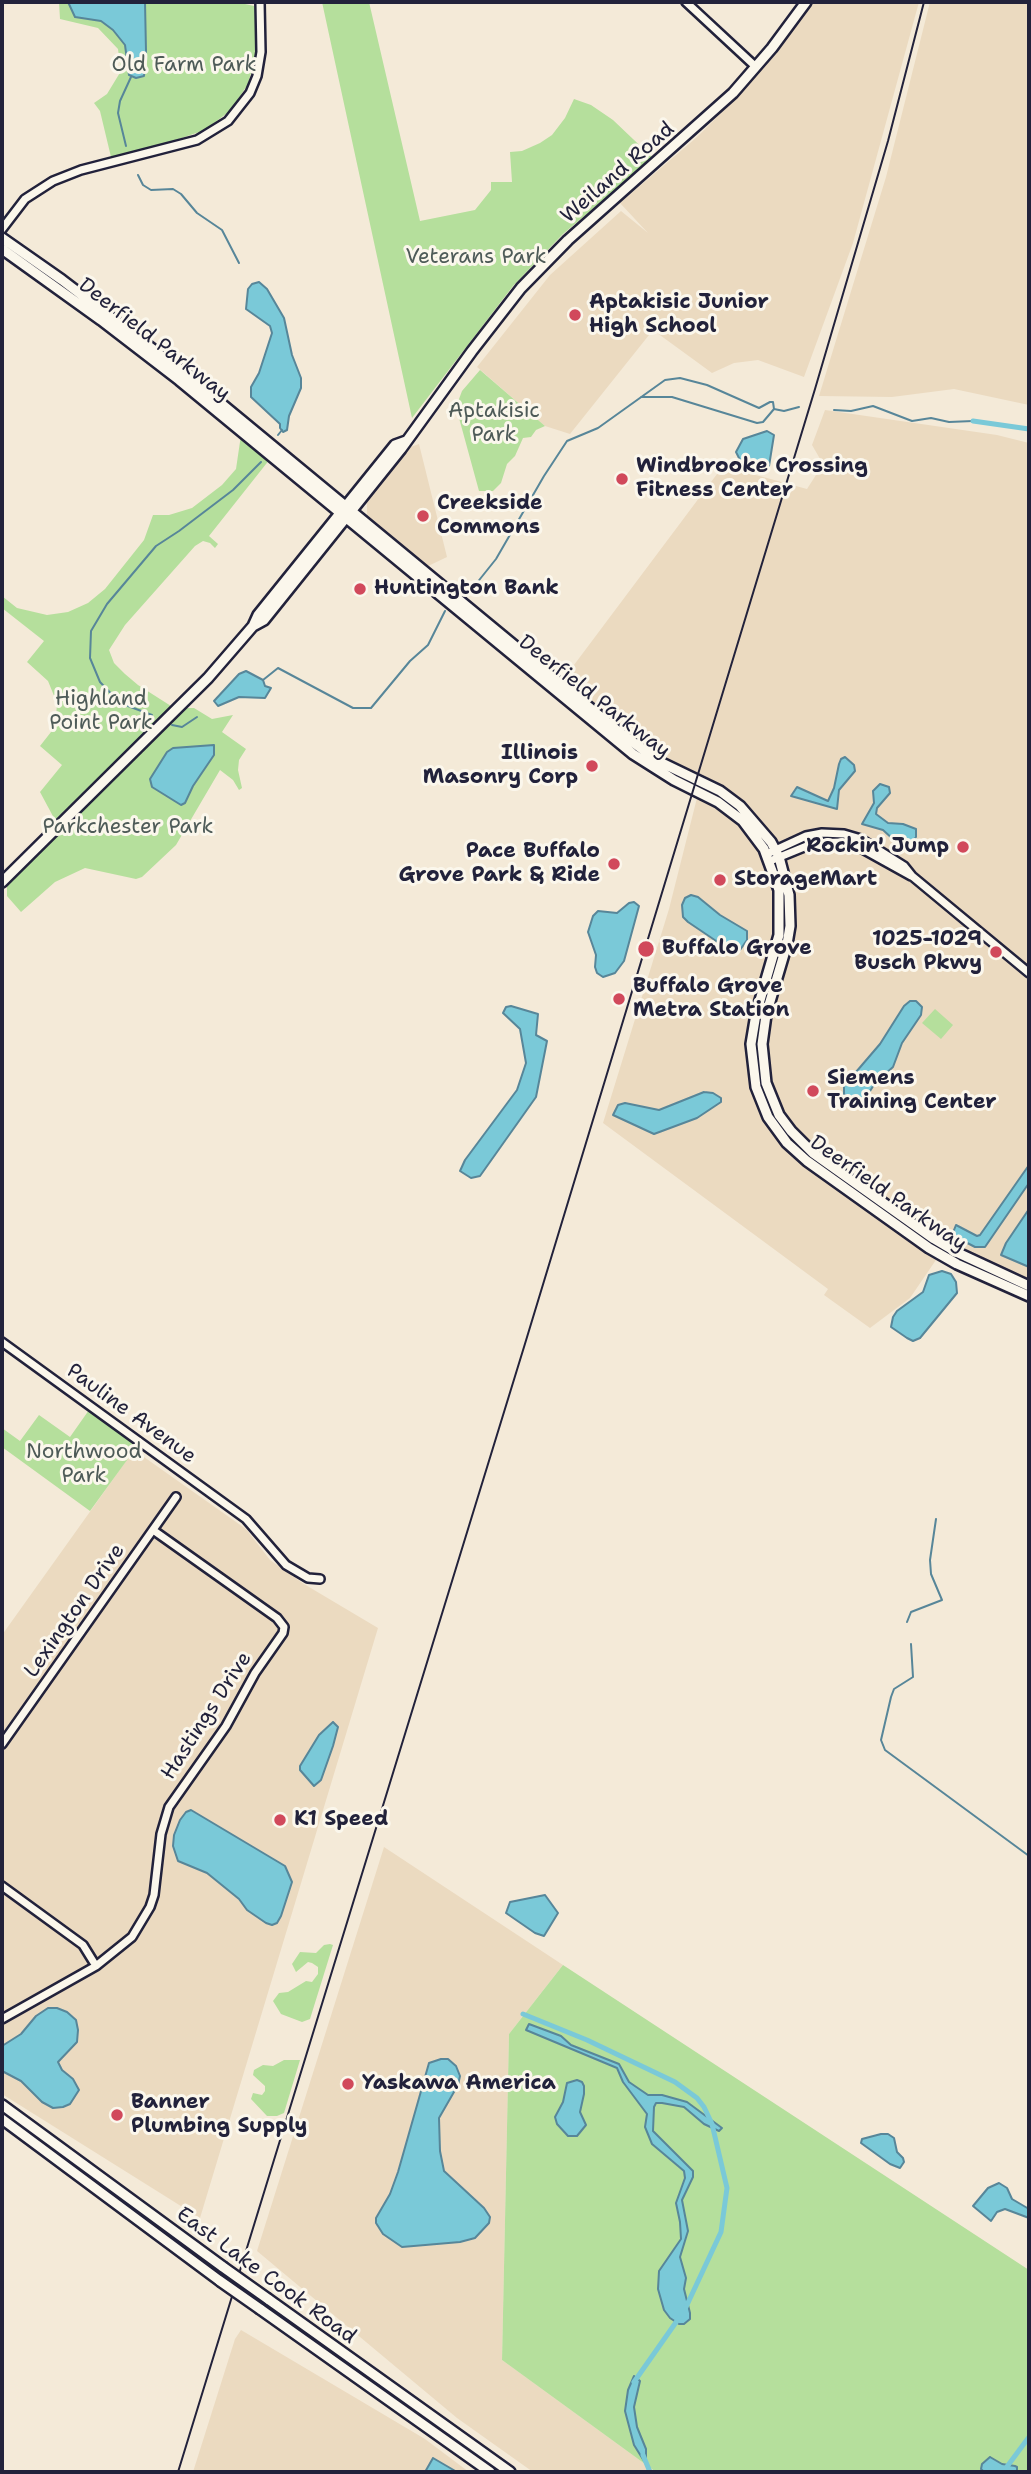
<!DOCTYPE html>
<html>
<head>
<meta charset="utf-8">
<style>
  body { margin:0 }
  #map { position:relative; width:1031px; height:2474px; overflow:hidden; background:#f4ead8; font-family:"Shantell Sans",sans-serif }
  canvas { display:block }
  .frame { position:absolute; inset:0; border:4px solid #22223b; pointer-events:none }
</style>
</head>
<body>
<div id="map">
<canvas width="1031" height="2474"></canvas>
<div class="frame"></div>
</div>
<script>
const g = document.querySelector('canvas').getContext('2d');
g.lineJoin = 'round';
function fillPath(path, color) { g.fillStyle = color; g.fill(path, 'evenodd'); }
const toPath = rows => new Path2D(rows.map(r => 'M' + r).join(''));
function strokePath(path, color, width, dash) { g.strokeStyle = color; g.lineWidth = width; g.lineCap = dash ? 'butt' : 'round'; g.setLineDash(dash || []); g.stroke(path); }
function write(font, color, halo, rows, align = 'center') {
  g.font = font + ' "Shantell Sans",sans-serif'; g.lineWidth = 6; g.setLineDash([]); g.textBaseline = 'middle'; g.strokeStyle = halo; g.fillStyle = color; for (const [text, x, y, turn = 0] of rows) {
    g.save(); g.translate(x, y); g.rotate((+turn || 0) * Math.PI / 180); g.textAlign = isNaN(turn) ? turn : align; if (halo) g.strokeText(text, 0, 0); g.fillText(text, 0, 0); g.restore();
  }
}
fillPath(toPath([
  [808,2,919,2,853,243,804,377,758,360,734,363,712,373,653,330,570,434,545,426,477,367,550,275,621,211,648,233,620,203,697,137,746,88,780,45],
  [930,2,1029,2,1029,405,954,389,892,397,819,396,886,177],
  [825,410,997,435,1029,443,1029,1282,955,1249,807,1143,786,1119,776,1099,768,1070,766,1043,793,928,787,865,777,844,735,799,671,765,618,728,562,681,723,466,807,489,823,464,812,445],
  [419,444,447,557,426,567,367,516,367,502,408,448],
  [698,794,728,812,757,843,774,883,778,921,748,1046,750,1075,767,1123,796,1156,938,1257,910,1298,870,1328,824,1295,828,1289,603,1123,669,909],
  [134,1450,246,1529,270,1560,304,1584,378,1628,200,2218,2,2094,2,1635],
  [384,1847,563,1965,509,2034,502,2360,656,2472,533,2472,457,2418,257,2251],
  [241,2330,425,2439,469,2472,193,2472,235,2339]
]), '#ebdac0');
fillPath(toPath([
  [59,2,236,2,254,6,256,10,256,54,248,84,231,110,205,130,164,144,111,157,100,111,94,103,107,94,121,71,118,49,98,28,60,19],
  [322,2,369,2,420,221,475,210,491,190,491,182,512,182,510,152,522,151,540,143,552,135,565,118,574,99,591,105,613,120,653,158,563,234,513,286,412,418],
  [480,370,545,426,536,430,531,437,523,438,515,456,507,464,501,483,493,491,479,491,456,407,462,391],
  [241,435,270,459,209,536,218,544,215,548,210,543,203,541,195,546,125,625,109,650,114,663,125,674,138,685,171,706,55,820,40,792,62,765,40,746,51,732,56,718,57,703,48,681,27,662,44,641,2,608,2,596,17,608,47,615,68,612,88,603,105,589,144,540,153,515,169,515,192,508,222,485,236,469],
  [187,708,194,708,212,719,233,715,222,732,246,749,239,760,238,770,242,788,239,790,233,780,220,770,176,845,142,877,136,879,85,868,55,882,21,912,7,896,7,886,142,749],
  [935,1009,953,1025,941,1039,922,1023],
  [89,1410,138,1445,90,1511,2,1447,2,1428,20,1441,39,1415,70,1437],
  [330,1944,333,1945,310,2019,302,2022,281,2014,273,2001,279,1993,288,1992,306,1981,312,1982,318,1974,318,1967,312,1963,308,1962,296,1972,292,1964,300,1952,316,1953,324,1945],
  [563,1965,1029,2270,1029,2472,656,2472,502,2360,509,2034],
  [284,2060,300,2060,284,2113,277,2116,267,2116,251,2099,253,2093,262,2095,265,2091,265,2086,253,2075,254,2070,263,2065,273,2066]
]), '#b5df9c');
const water = toPath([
  [68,2,145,2,146,51,144,76,136,78,129,75,125,45,113,30,101,21,75,17,68,2],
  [259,282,267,289,284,318,292,355,301,378,301,388,289,416,287,430,283,432,280,428,280,424,251,397,251,387,259,373,272,333,270,326,246,309,248,289,252,284,259,282],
  [767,431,774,435,769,466,758,470,740,460,736,452,743,439,767,431],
  [246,671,263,680,265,686,271,688,265,698,239,697,218,706,214,701,239,674,246,671],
  [214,745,214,755,193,786,185,803,181,805,152,787,150,779,167,752,173,748,214,745],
  [845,757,854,765,855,771,839,790,837,809,791,796,797,787,828,801,834,788,839,764,841,759,845,757],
  [880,784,889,787,890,793,877,808,876,814,888,823,903,824,916,829,916,837,908,847,904,847,895,841,883,830,862,824,874,803,873,791,880,784],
  [691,895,698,897,720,915,747,931,747,940,740,950,731,951,688,922,683,917,682,905,685,898,691,895],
  [634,902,639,906,624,961,615,973,603,977,597,973,595,967,596,955,588,932,593,916,598,911,617,913,629,903,634,902],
  [910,1001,916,1001,922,1007,921,1015,902,1043,893,1067,875,1083,862,1104,854,1103,844,1094,844,1086,880,1044,904,1006,910,1001],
  [511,1006,538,1014,536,1035,547,1041,536,1097,480,1176,471,1178,460,1171,465,1160,517,1090,526,1063,520,1029,503,1013,506,1007,511,1006],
  [704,1092,713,1093,721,1098,721,1102,697,1118,654,1134,613,1115,618,1105,625,1103,659,1110,704,1092],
  [1029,1165,1029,1183,985,1247,975,1247,952,1235,956,1225,977,1236,980,1235,1029,1165],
  [1029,1209,1029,1267,1001,1255,1006,1243,1029,1209],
  [942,1271,951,1274,956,1282,957,1293,920,1338,913,1341,907,1338,891,1327,893,1317,897,1311,923,1292,929,1275,942,1271],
  [333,1722,338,1727,333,1746,321,1780,314,1786,300,1770,300,1766,319,1735,333,1722],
  [191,1810,285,1866,292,1882,281,1916,277,1923,272,1925,266,1923,247,1910,239,1899,207,1873,178,1861,173,1846,174,1835,180,1820,186,1812,191,1810],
  [545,1895,558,1913,544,1936,535,1933,506,1913,510,1902,545,1895],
  [48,2008,57,2008,67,2012,76,2020,78,2030,77,2042,58,2062,62,2070,73,2079,79,2090,70,2104,63,2107,53,2108,42,2102,21,2081,2,2071,2,2046,21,2034,36,2016,48,2008],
  [529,2024,561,2036,571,2045,619,2064,629,2082,648,2095,662,2095,687,2102,722,2128,719,2131,704,2124,684,2107,662,2103,656,2103,654,2107,653,2131,693,2171,693,2177,682,2200,688,2231,680,2257,686,2278,684,2289,690,2313,690,2319,684,2324,679,2324,670,2318,664,2310,658,2289,659,2271,681,2239,680,2222,676,2203,685,2178,684,2171,652,2144,645,2127,647,2114,623,2082,617,2068,526,2030,529,2024],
  [441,2059,448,2059,456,2066,460,2076,458,2085,439,2118,440,2151,444,2171,484,2208,490,2217,489,2223,475,2238,460,2242,402,2247,383,2234,376,2223,376,2218,390,2194,398,2172,429,2063,441,2059],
  [577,2080,582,2082,584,2086,584,2094,580,2112,586,2125,577,2136,568,2136,557,2124,555,2117,563,2102,567,2083,577,2080],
  [881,2134,888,2134,894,2138,897,2152,903,2158,904,2162,900,2168,890,2164,861,2143,862,2139,881,2134],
  [999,2183,1007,2188,1012,2199,1029,2209,1029,2218,1005,2209,997,2212,991,2221,973,2206,988,2188,999,2183],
  [634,2376,640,2381,634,2407,637,2427,646,2449,646,2460,644,2461,634,2445,625,2411,628,2390,634,2376],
  [990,2457,1002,2464,1015,2466,1017,2467,1017,2472,984,2472,981,2469,982,2464,990,2457],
  [433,2458,457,2472,425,2472,433,2458]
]);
fillPath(water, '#7ac9d8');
strokePath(water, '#578699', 2);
strokePath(toPath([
  [126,146,118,113,120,101,131,77],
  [138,175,143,185,151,190,173,189,181,194,197,213,222,230,239,263],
  [641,397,672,397,757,423,763,422,774,409],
  [834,410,851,411,873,406,912,421,931,418,949,422,973,421],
  [278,435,282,430],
  [468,594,496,559,544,476,567,441,598,428,665,380,680,378,707,385,759,408,770,402,773,402,774,409,784,411,799,407],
  [263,680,278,668,353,708,371,708,410,661,428,645,445,611],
  [152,715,120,703,100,682,90,658,91,631,107,604,156,546,179,531,233,490,261,462],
  [172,725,182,727,197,717],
  [907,1622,911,1612,942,1600,931,1574,930,1560,936,1519],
  [911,1644,913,1677,894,1689,891,1697,881,1740,885,1750,1029,1856]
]), '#578699', 2);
strokePath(toPath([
  [973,421,1029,429],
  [523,2014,587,2040,675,2082,697,2098,704,2107,712,2124,727,2188,721,2232,686,2307],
  [634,2382,679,2318],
  [643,2455,650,2472],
  [1003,2472,1029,2437]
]), '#7ac9d8', 5);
const minor = toPath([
  [686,2,756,67],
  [2,229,25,199,53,181,81,170,197,140,228,121,250,93,257,76,261,52,260,2],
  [767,854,806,836,822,833,844,834,861,839,904,866,912,876,1029,973],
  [770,861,814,843,841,842,857,846,911,876],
  [2,1342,246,1519,286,1565,308,1578,320,1579],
  [2,1744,176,1497],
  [2,1886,83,1945,96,1966],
  [2,2019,96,1966,132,1937,150,1907,154,1895,161,1834,169,1807,226,1726,255,1673,283,1633,284,1627,277,1618,153,1530]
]);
const major = toPath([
  [2,238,62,280,184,373,619,732,660,762,720,791,740,806,771,842,779,857,789,895,790,926,787,944,766,1015,762,1044,766,1083,779,1115,791,1131,813,1153,934,1239,956,1252,1029,1286],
  [2,249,101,320,179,380,633,754,674,780,718,802,743,821,764,849,779,890,779,935,756,1014,751,1044,756,1087,768,1117,787,1143,807,1161,929,1248,957,1264,1029,1296],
  [253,626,264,620,401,449,472,351,521,288,568,240,733,93,772,48,806,2],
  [2,882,208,678,253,626,258,615,395,445,406,441],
  [2,2105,223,2267],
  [2,2119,220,2281],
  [268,2299,510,2472],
  [260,2309,490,2472]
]);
strokePath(minor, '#22223b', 12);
strokePath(major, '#22223b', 14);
strokePath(minor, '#fbf7ec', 7);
strokePath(major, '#fbf7ec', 9);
strokePath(toPath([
  [178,2472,524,1347,815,389,888,141,924,2]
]), '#22223b', 2);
const majorBridge = toPath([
  [223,2267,268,2299],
  [220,2281,260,2309]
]);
strokePath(majorBridge, '#22223b', 14, []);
strokePath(majorBridge, '#fbf7ec', 9);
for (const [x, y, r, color] of [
  [575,315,7,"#d1495b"],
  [622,479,7,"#d1495b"],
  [423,516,7,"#d1495b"],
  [360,589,7,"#d1495b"],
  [592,766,7,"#d1495b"],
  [963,847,7,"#d1495b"],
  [614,864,7,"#d1495b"],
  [720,880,7,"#d1495b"],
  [646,949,9,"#d1495b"],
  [996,952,7,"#d1495b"],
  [619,999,7,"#d1495b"],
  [813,1091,7,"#d1495b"],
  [280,1820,7,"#d1495b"],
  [348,2084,7,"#d1495b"],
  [117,2115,7,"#d1495b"]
]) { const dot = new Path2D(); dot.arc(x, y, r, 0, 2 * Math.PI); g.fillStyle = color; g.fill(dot); strokePath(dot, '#fbf7ec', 2.5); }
write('21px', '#4e5b58', '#fbf7ec', [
  ["Old Farm Park",184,66],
  ["Veterans Park",476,258],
  ["Aptakisic",494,412],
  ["Park",494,436],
  ["Highland",101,700],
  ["Point Park",101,724],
  ["Parkchester Park",128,828],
  ["Northwood",84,1453],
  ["Park",84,1477]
]);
write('21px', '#22223b', '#fbf7ec', [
  ["Weiland Road",618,173,-41],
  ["Deerfield Parkway",154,340,38],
  ["Deerfield Parkway",594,697,38],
  ["Deerfield Parkway",888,1194,35],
  ["Pauline Avenue",131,1414,36],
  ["Lexington Drive",75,1611,-55],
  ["Hastings Drive",207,1716,-57],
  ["East Lake Cook Road",266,2276,36]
]);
write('bold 21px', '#22223b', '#fbf7ec', [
  ["Aptakisic Junior",589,303],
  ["High School",589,327],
  ["Windbrooke Crossing",636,467],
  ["Fitness Center",636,491],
  ["Creekside",437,504],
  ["Commons",437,528],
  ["Huntington Bank",374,589],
  ["Illinois",578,754,"right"],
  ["Masonry Corp",578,778,"right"],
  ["Rockin' Jump",949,847,"right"],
  ["Pace Buffalo",600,852,"right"],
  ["Grove Park & Ride",600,876,"right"],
  ["StorageMart",734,880],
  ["1025-1029",982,940,"right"],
  ["Busch Pkwy",982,964,"right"],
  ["Buffalo Grove",662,949],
  ["Buffalo Grove",633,987],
  ["Metra Station",633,1011],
  ["Siemens",827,1079],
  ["Training Center",827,1103],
  ["K1 Speed",294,1820],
  ["Yaskawa America",362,2084],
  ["Banner",131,2103],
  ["Plumbing Supply",131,2127]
], 'left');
</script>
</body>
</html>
